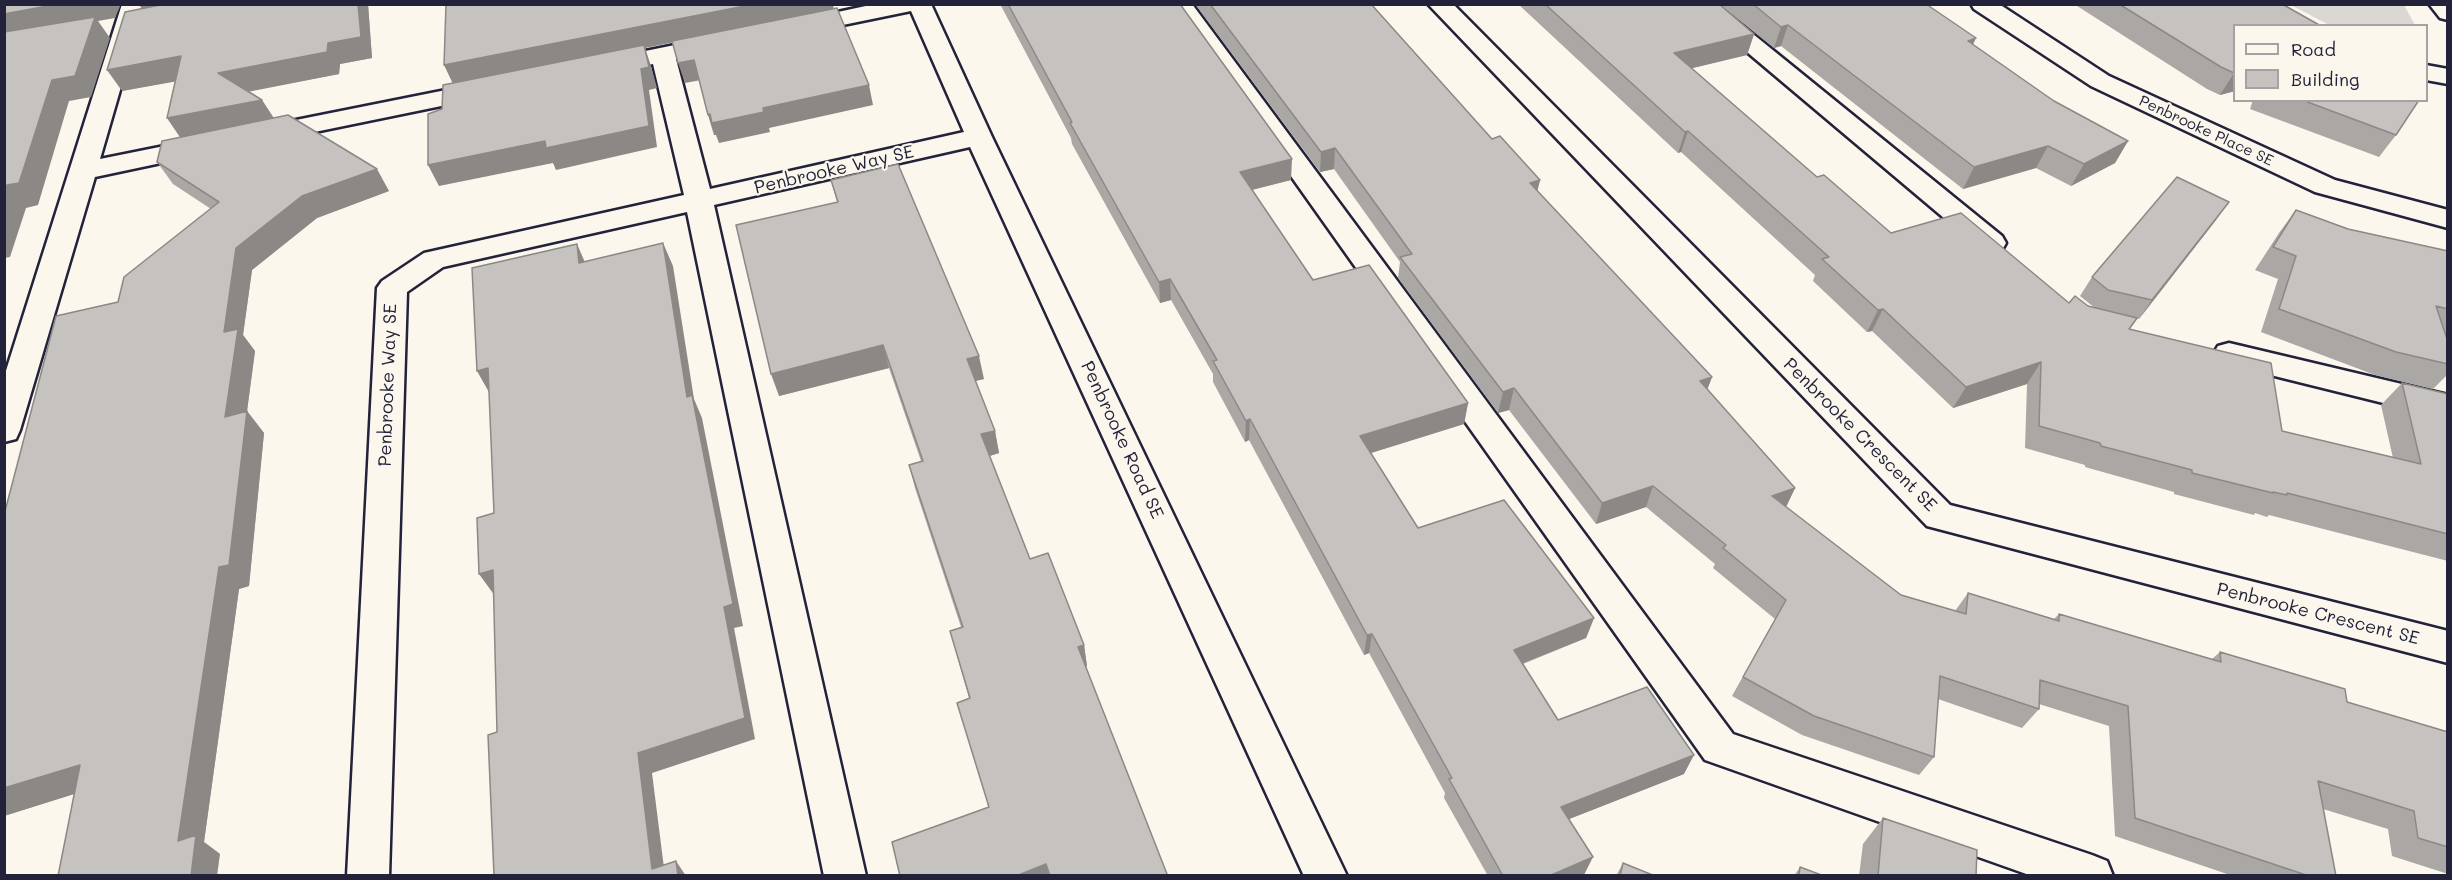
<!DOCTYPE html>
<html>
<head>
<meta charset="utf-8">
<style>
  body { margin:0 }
  #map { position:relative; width:2452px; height:880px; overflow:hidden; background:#fbf7ec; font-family:Mali,sans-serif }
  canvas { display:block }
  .frame { position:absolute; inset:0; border:6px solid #22223b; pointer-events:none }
  .legend { position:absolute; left:2233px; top:24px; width:195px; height:78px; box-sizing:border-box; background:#fbf7ec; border:2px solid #a4a2a5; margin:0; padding:8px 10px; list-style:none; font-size:18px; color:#22223b }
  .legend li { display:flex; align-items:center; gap:12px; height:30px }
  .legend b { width:30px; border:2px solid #a4a2a5 }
</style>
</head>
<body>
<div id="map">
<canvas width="2452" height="880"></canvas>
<div class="frame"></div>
<ul class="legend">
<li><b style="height:8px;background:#fbf7ec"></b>Road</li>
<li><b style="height:16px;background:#c6c2c0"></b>Building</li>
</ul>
</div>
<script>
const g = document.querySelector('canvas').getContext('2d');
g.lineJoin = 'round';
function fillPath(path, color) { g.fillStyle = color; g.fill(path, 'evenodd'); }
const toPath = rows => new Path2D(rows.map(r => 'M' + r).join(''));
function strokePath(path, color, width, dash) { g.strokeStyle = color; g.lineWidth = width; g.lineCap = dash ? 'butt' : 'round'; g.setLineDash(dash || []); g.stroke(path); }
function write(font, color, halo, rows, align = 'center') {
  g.font = font + ' Mali,sans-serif'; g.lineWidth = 4.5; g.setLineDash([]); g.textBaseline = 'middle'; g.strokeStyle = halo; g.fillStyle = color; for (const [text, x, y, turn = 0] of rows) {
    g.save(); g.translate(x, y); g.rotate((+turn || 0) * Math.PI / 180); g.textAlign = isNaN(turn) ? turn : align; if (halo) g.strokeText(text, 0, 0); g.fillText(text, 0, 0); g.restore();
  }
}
fillPath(toPath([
  [2291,5,2404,5,2415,25,2329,25]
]), '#dbd8d3');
const minor = toPath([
  [122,4,145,4,100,159,204,138,213,140,217,146,213,152,95,177,20,430,16,439,4,442,4,377,122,4],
  [875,4,931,4,992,137,1347,876,1304,876,970,147,714,205,866,876,824,876,687,212,443,267,407,292,389,876,347,876,377,288,382,281,424,253,684,195,653,64,605,73,596,71,593,66,596,61,719,36,728,38,731,43,728,48,676,59,710,189,964,132,911,11,799,34,791,32,787,27,791,22,875,4],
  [1169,4,1192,4,1733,734,2092,855,2107,861,2113,876,2032,876,1705,760,1169,4],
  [1428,4,1453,4,1950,505,2448,631,2448,663,1927,526,1428,4],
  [1690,4,1716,4,2002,236,2006,243,2002,250,1992,252,1982,250,1690,4],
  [1971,4,1999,4,2109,76,2335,180,2448,210,2448,228,2315,192,2091,86,1974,9,1971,4],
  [2429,4,2448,4,2448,20,2440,18,2429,4],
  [2426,65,2448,69,2448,84,2426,80,2426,65],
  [486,82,495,85,499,90,495,95,261,143,252,141,248,135,252,129,261,127,486,82],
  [2229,343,2448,395,2448,419,2218,362,2213,354,2218,346,2229,343]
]);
strokePath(minor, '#22223b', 5);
fillPath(minor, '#fbf7ec');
fillPath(toPath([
  [139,4,368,4,372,58,340,64,339,74,249,91,262,100,274,118,389,191,317,218,252,270,243,335,255,351,247,411,264,433,249,586,239,589,204,842,220,854,74,794,4,816,4,515,118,302,211,209,173,184,157,162,180,137,167,118,175,81,122,91,142,9],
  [1000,4,1180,4,1291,180,1252,190,1313,280,1468,403,1464,424,1371,453,1418,528,1594,618,1586,638,1523,664,1558,720,1684,774,1569,819,1584,875,1488,876,1444,798,1445,793,1369,653,1364,655,1249,440,1245,442,1213,382,1213,374,1171,300,1160,303,1072,144,1071,138],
  [1195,4,1371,4,1492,139,1540,180,1537,191,1712,377,1707,390,1795,488,1786,507,1901,595,1955,611,1968,593,2054,619,2059,614,2212,659,2220,652,2347,702,2448,732,2448,874,2392,856,2388,829,2323,809,2336,876,2233,876,2115,836,2109,726,2039,704,2039,709,2022,728,1938,699,1934,757,1919,775,1802,735,1732,696,1775,619,1713,568,1715,564,1646,507,1596,524,1509,410,1498,413,1398,278,1400,262,1334,169,1320,172],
  [1518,4,1719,4,1754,34,1747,55,1692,68,1817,177,1891,233,2069,303,2095,308,2080,296,2092,277,2216,220,2139,319,2137,319,2130,329,2282,431,2393,458,2381,405,2402,383,2448,394,2448,561,2269,515,2267,517,2255,513,2254,515,2174,494,2174,492,2085,467,2085,465,2025,448,2027,384,1953,408,1872,331,1867,332,1813,281,1815,275,1681,152,1678,153],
  [1719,4,1926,4,1973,44,2054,101,2128,141,2115,163,2071,186,2036,168,1963,189,1781,46,1774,48],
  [2074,4,2282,4,2235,26,2235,91,2220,95,2207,89],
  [2253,100,2419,100,2396,135,2379,157,2250,109],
  [831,180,984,379,975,381,995,431,999,453,990,456,1030,559,1084,645,1087,666,1086,667,1167,876,900,876,988,807,969,698,950,631,961,627,915,488,909,465,921,461,889,368,779,396,837,202],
  [2296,210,2348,229,2448,251,2448,336,2446,336,2448,342,2448,374,2433,389,2375,375,2261,332,2278,279,2255,270,2279,233],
  [1883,818,1976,876,1859,876,1863,844],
  [1623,863,1655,876,1616,876],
  [1800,867,1824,876,1794,876]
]), '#aaa7a5');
fillPath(toPath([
  [58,4,121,4,115,18,98,21,110,38,91,97,69,101,38,205,26,208,10,257,4,258,4,14],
  [139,4,190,4,145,13],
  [358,4,368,4,372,58,340,64,339,74,232,95,218,73,328,43],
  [755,4,833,4,834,10,645,48,651,66,657,88,649,90,657,147,556,170,553,163,439,186,428,165,545,141,454,86,444,65],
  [1788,25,1781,46,1774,48,1781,27],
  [1754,34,1747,55,1668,74,1674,53],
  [1976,38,1966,60,1968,41],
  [181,56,195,78,122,91,107,70],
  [694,60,701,80,685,83,678,63],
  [2234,73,2235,91,2220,95],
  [869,85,873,105,769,128,770,132,719,143,716,135,714,135,708,115],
  [262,100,276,122,182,140,167,118],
  [1688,131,1681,152,1678,153,1685,132],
  [2128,141,2115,163,2071,186,2084,164],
  [2048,146,2036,168,1963,189,1974,167],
  [1335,148,1334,169,1320,172,1321,152],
  [1292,159,1291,180,1239,193,1240,172],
  [377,169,389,191,317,218,252,270,243,335,255,351,247,411,264,433,249,586,239,589,204,842,220,854,217,876,191,876,178,841,225,417,224,332,236,248,302,196],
  [1540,180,1535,201,1530,183],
  [2229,202,2216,220,2139,319,2152,300],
  [663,243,673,266,694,399,702,418,743,626,734,628,755,739,652,773,665,876,652,869,638,753,724,607,687,397],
  [577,244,587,267,579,263],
  [1170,279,1171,300,1160,303,1159,282],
  [1883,309,1872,331,1867,332,1878,310],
  [883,345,889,368,779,396,771,374],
  [979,356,984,379,971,382,967,359],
  [2041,362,2027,384,1953,408,1966,387],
  [488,368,490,394,477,371],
  [1712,377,1704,398,1700,381],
  [1514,388,1509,410,1498,413,1503,392],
  [1468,403,1464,424,1358,457,1360,436],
  [1250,419,1249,440,1245,442,1246,421],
  [995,431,999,453,986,457,981,434],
  [1653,486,1646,507,1596,524,1602,503],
  [1795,488,1785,509,1772,496],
  [493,570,495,596,479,574],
  [1594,618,1586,638,1508,669,1514,650],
  [1372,634,1369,653,1364,655,1367,635],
  [1084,645,1087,666,1081,668,1078,647],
  [1694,755,1684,774,1554,825,1561,807],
  [80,765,106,784,4,816,4,788],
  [1593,857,1584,875,1583,876,1549,876],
  [676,861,686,876,678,876],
  [1046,864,1049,876,1016,876]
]), '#8b8886');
const building = toPath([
  [4,4,58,4,4,14,4,4],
  [165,4,358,4,361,37,328,43,327,52,218,73,262,100,167,118,181,56,107,70,125,12,165,4],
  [446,4,755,4,444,65,446,4],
  [1008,4,1180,4,1292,159,1240,172,1313,280,1369,265,1468,403,1360,436,1418,528,1504,500,1594,618,1514,650,1558,720,1647,687,1694,755,1561,807,1593,857,1549,876,1503,876,1449,779,1452,778,1372,634,1367,635,1250,419,1246,421,1213,361,1217,360,1170,279,1159,282,1070,123,1072,122,1008,4],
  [1210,4,1371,4,1492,139,1500,136,1540,180,1530,183,1712,377,1700,381,1795,488,1772,496,1901,595,1966,614,1968,593,2059,621,2059,614,2221,662,2220,652,2345,689,2347,702,2448,732,2448,847,2418,838,2414,811,2318,781,2336,876,2309,876,2135,818,2128,706,2040,680,2039,709,1940,676,1934,757,1814,716,1743,677,1786,600,1723,548,1726,545,1653,486,1602,503,1514,388,1503,392,1400,257,1412,254,1335,148,1321,152,1210,4],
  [1545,4,1719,4,1754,34,1674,53,1817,177,1824,175,1891,233,1961,213,2069,303,2075,296,2088,306,2137,318,2129,329,2271,363,2282,431,2421,464,2402,383,2448,394,2448,534,2287,493,2287,495,2273,492,2273,493,2192,473,2192,470,2101,446,2100,443,2039,426,2041,362,1966,387,1883,309,1878,310,1822,259,1829,257,1688,131,1685,132,1545,4],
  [1753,4,1926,4,1976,38,1968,41,2054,101,2128,141,2084,164,2048,146,1974,167,1788,25,1781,27,1753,4],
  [2119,4,2282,4,2321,26,2235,26,2234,73,2221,67,2119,4],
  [837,8,869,85,763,108,764,112,712,123,710,114,708,115,694,60,678,63,672,41,837,8],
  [95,17,75,76,52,80,19,183,7,185,4,194,4,32,95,17],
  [644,45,649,67,641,69,649,126,546,148,545,141,428,165,428,114,442,109,443,85,644,45],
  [2302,100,2419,100,2396,135,2302,100],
  [288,115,377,169,302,196,236,248,224,332,238,329,225,417,247,411,229,565,219,567,178,841,196,835,191,876,58,876,80,765,4,788,4,515,56,316,118,302,124,277,219,202,157,162,162,141,288,115],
  [898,164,979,356,967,359,995,431,981,434,1030,559,1048,553,1084,645,1078,647,1167,874,1164,876,1050,876,1046,864,1016,876,900,876,892,842,989,807,957,703,970,698,950,631,963,627,909,465,923,461,883,345,771,374,736,225,838,202,831,180,898,164],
  [2177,177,2229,202,2152,300,2108,290,2092,277,2177,177],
  [2296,210,2348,229,2448,251,2448,309,2436,306,2448,342,2448,364,2396,352,2279,309,2296,256,2273,247,2296,210],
  [663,243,687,397,692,395,733,604,724,607,745,718,638,753,652,869,676,861,678,876,494,876,488,735,497,732,493,570,479,574,477,518,494,513,488,368,477,371,472,268,577,244,579,263,663,243],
  [1883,818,1977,850,1976,876,1878,876,1883,818],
  [1623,863,1655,876,1620,876,1623,863],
  [1800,867,1824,876,1799,876,1800,867]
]);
fillPath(building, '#c6c2c0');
strokePath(building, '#8b8886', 1.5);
write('15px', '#22223b', '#fbf7ec', [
  ["Penbrooke Place SE",2206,131,25]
]);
write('18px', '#22223b', '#fbf7ec', [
  ["Penbrooke Way SE",834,170,-13],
  ["Penbrooke Way SE",388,385,-88],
  ["Penbrooke Crescent SE",1860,435,45],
  ["Penbrooke Road SE",1122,440,65],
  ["Penbrooke Crescent SE",2318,614,14]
]);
</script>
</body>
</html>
